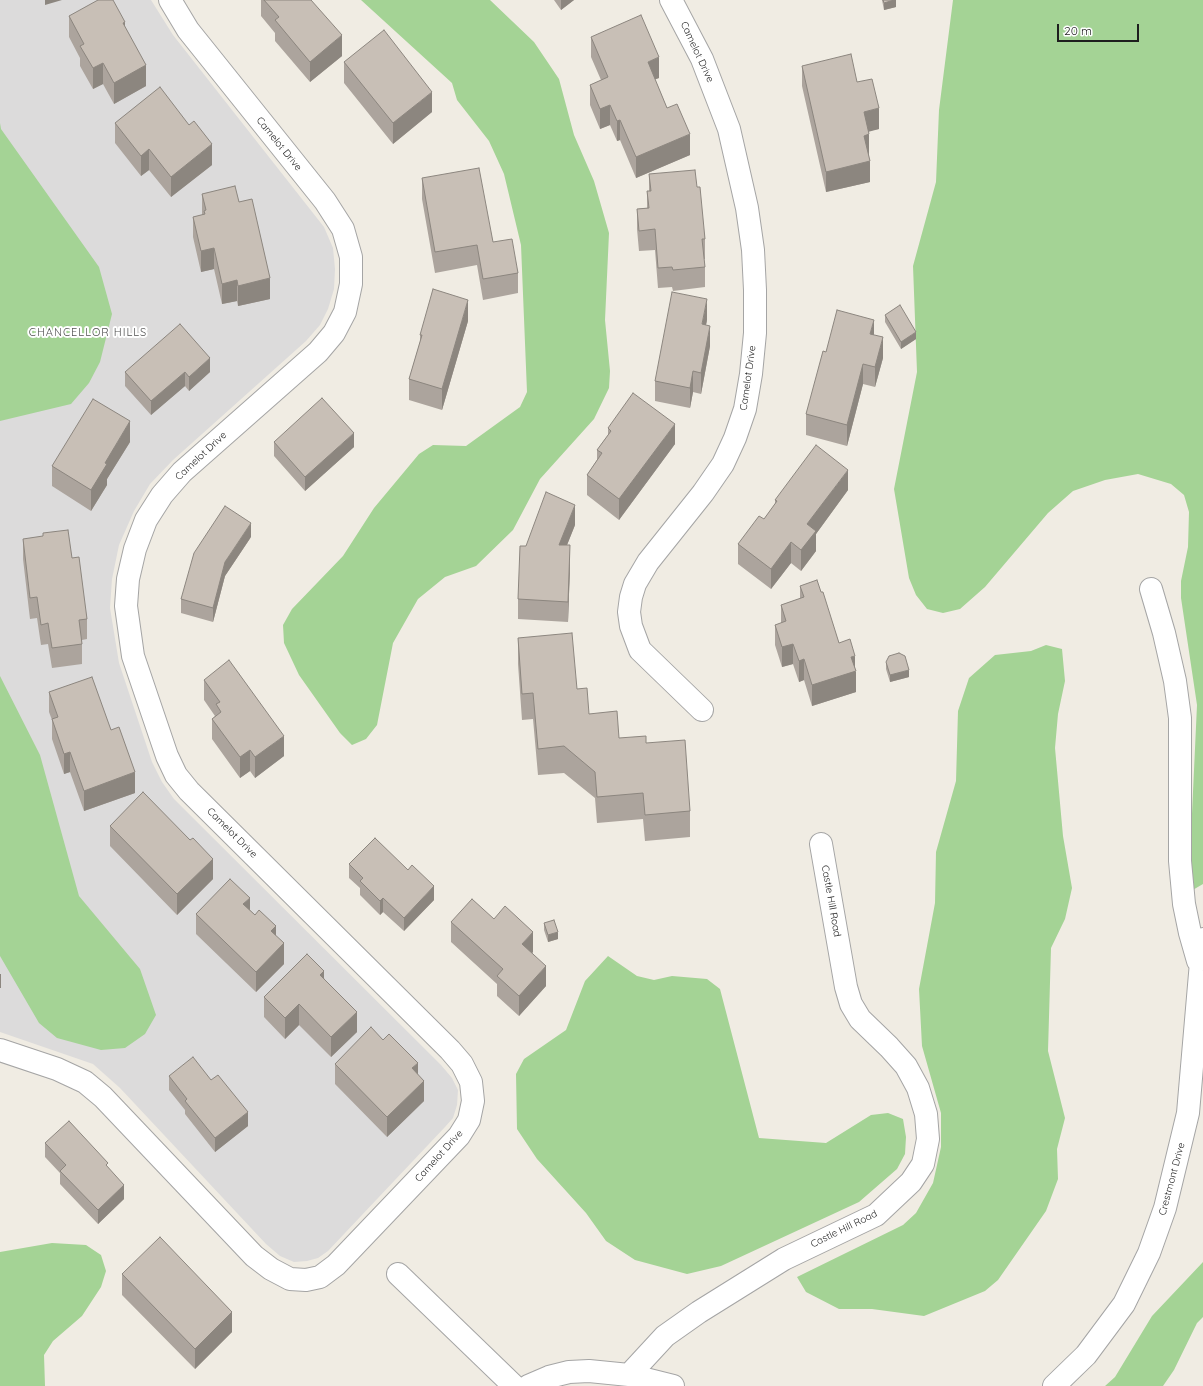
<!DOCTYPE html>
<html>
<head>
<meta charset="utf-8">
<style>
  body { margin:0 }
  #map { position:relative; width:1203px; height:1386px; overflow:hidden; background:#f0ece3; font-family:Quicksand,sans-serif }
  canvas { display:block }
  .scale { position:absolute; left:1057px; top:24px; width:82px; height:18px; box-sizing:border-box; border:2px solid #1e1e1e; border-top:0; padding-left:5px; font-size:12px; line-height:14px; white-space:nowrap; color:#1e1e1e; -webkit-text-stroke:3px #fff; paint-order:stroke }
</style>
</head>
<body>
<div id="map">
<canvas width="1203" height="1386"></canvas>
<div class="scale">20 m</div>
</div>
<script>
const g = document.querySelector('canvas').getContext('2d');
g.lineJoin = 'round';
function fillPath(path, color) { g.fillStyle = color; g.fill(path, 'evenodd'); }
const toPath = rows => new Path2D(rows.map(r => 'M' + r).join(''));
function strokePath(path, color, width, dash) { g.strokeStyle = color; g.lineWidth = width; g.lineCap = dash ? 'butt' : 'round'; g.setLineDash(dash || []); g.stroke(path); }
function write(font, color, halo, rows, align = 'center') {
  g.font = font + ' Quicksand,sans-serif'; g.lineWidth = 4; g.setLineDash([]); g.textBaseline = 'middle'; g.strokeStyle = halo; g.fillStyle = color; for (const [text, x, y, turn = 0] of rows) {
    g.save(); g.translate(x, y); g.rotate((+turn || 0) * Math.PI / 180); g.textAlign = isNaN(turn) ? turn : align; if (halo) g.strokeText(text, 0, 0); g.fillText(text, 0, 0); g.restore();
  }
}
fillPath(toPath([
  [0,0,151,0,173,35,324,227,333,248,335,269,334,289,328,309,320,325,306,341,173,460,150,484,134,511,119,545,112,579,110,608,119,663,152,762,162,782,174,799,441,1065,452,1078,458,1090,457,1105,453,1118,445,1127,328,1251,318,1258,307,1261,294,1262,280,1256,266,1244,120,1088,93,1064,0,1032]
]), '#dcdbdb');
fillPath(toPath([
  [361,0,490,0,534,42,559,79,574,135,594,181,609,233,605,320,610,371,609,388,594,419,540,479,513,530,476,566,445,577,418,599,393,643,377,725,366,739,352,745,340,733,299,675,284,643,283,625,292,609,343,556,374,508,419,454,433,445,466,446,520,407,527,392,521,245,504,174,489,141,457,100,452,83],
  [953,0,1203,0,1203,884,1191,891,1190,857,1197,705,1181,598,1181,581,1188,547,1189,512,1184,495,1171,484,1138,474,1105,480,1073,491,1048,513,985,587,960,609,943,613,927,609,916,595,909,578,894,489,917,372,913,266,936,182,939,110],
  [0,123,1,129,99,267,112,314,100,362,89,383,71,404,0,421],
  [1046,645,1062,649,1065,681,1058,714,1055,748,1063,836,1072,888,1065,919,1051,948,1048,1051,1065,1118,1057,1149,1058,1179,1046,1211,998,1280,985,1291,924,1316,872,1309,839,1309,806,1292,797,1277,903,1225,916,1213,933,1183,941,1147,941,1113,922,1046,919,989,935,903,936,852,956,781,958,711,969,678,995,655,1031,651],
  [0,676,40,755,79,896,140,969,156,1015,145,1034,125,1048,101,1050,57,1038,39,1023,0,956],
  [608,956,637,976,654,980,672,976,707,979,720,989,759,1138,826,1143,871,1115,888,1113,903,1119,906,1137,905,1154,897,1169,859,1202,721,1266,687,1274,635,1260,606,1241,586,1213,537,1159,517,1129,516,1074,524,1059,566,1030,585,981],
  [52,1243,86,1245,101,1255,106,1271,101,1287,82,1316,53,1341,44,1355,45,1386,0,1386,0,1252],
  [1203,1262,1203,1317,1197,1323,1174,1370,1163,1386,1105,1386,1115,1377,1152,1316]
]), '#a4d395');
const minor = toPath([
  [671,0,702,59,729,129,747,208,753,250,755,290,755,333,751,374,745,409,735,438,723,464,703,493,648,562,635,584,631,597,629,612,631,626,640,650,702,710],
  [1151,589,1164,633,1175,681,1180,718,1180,861,1184,904,1190,933,1198,961],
  [0,1050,57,1069,85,1082,103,1097,254,1256,271,1269,290,1279,306,1280,320,1277,336,1265,459,1136,469,1120,473,1101,471,1082,462,1064,450,1050,189,791,176,775,167,756,133,656,126,606,128,579,135,549,146,520,162,495,182,472,318,352,334,333,345,312,351,284,351,257,343,229,325,201,188,30,170,0],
  [398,1274,514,1386],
  [629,1375,665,1336,699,1312,784,1259,876,1215,911,1182,923,1164,928,1139,926,1114,918,1088,906,1066,889,1047,860,1019,851,1004,846,987,821,844],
  [528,1386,549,1377,569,1372,589,1371,629,1375,673,1386],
  [1054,1386,1086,1355,1124,1304,1149,1253,1165,1208,1188,1113,1203,939]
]);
strokePath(minor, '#a5a5a5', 24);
strokePath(minor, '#fff', 22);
fillPath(toPath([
  [261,0,311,0,342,56,310,82,275,41,275,33,261,16],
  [554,0,574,0,561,10],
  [882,0,896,0,896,7,884,10],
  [69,16,125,28,146,86,114,104,103,84,93,89,80,66,80,58,69,37],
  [591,37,659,78,655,79,667,108,690,155,636,178,620,140,617,141,610,125,600,129,590,105,590,85,601,80,591,57],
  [344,62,432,112,393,144,344,83],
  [802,66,857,82,879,129,868,131,869,155,870,182,826,192,802,86],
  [115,123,212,165,171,197,149,170,141,176,115,143],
  [649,174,697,187,705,239,705,259,704,259,705,267,705,287,673,291,672,287,658,288,655,250,639,251,637,229,637,209,647,208,647,191,649,191],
  [422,178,493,242,518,273,518,293,483,300,477,265,435,273,422,199],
  [202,194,239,202,270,299,238,306,237,301,222,304,214,269,201,272,193,237,193,217,202,215],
  [885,315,916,339,901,349,885,322],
  [707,320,706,325,710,346,701,394,693,392,690,408,655,401,655,381],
  [468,321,442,410,409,400,409,379,420,342,420,335],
  [874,335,883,358,875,387,863,384,847,446,806,435,806,414,826,352],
  [125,372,210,372,189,391,185,386,151,415,125,386],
  [608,428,675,444,619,520,587,495,587,475,597,460,597,450,608,435],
  [130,442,107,479,107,485,91,511,52,486,52,466],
  [274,442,354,447,305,491,274,456],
  [848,490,816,534,816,551,801,571,791,563,771,589,738,564,738,544,764,519,775,504,775,500],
  [575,525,567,545,570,566,568,622,518,619,518,599,526,546],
  [251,537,225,576,213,622,181,613,181,599],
  [23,539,72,558,87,619,87,639,82,640,82,664,52,668,48,644,41,645,37,618,30,619,23,559],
  [800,586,821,592,839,643,855,668,856,692,812,706,804,680,799,682,793,664,782,667,775,645,775,625,781,623,781,605,800,599],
  [518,638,577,689,589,714,619,738,646,743,690,811,690,837,645,841,643,819,597,823,595,798,564,773,538,775,533,719,522,720,518,664],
  [886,662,909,677,890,682,886,669],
  [204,680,284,756,255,778,250,771,240,778,212,739,212,719,215,716,204,700],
  [49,692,111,730,135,793,84,811,70,772,64,774,52,739,52,720,49,712],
  [110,826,190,840,213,879,177,915,110,846],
  [349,864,434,900,404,931,383,912,380,915,360,895,360,888,349,878],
  [250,910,276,936,284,964,256,992,196,934,196,914],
  [451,922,533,952,532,953,546,986,519,1016,497,996,497,984,451,942],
  [544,923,558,939,548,942,544,930],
  [324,978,357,1032,331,1057,299,1025,285,1039,264,1017,264,997],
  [335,1064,418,1074,424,1101,387,1137,335,1084],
  [169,1076,248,1126,215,1152,185,1114,185,1110,169,1090],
  [45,1143,108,1167,124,1199,98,1224,60,1184,60,1173,45,1157],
  [122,1274,232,1332,195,1369,122,1295]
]), '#aca49d');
fillPath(toPath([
  [45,0,62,0,45,5],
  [561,0,574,0,561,10],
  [894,0,896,0,896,7,884,10,884,3],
  [125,22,125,42,123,23],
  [342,35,342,56,310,82,310,62],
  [659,57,659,78,648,82,648,62],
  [103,63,103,84,93,89,93,68],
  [146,65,146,86,114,104,114,83],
  [432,92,432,112,393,144,393,123],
  [610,105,610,125,600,129,600,109],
  [879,108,879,129,864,133,864,112],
  [620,120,620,140,617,141,617,121],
  [690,134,690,155,636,178,636,157],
  [869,134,869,155,864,156,864,136],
  [212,144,212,165,171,197,171,177],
  [149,149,149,170,141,176,141,156],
  [870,161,870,182,826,192,826,172],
  [214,248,214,269,201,272,201,251],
  [270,278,270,299,238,306,238,286],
  [237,280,237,301,222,304,222,284],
  [707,299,707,320,702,344,702,324],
  [468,300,468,321,442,410,442,389],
  [874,320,874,340,870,334],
  [710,326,710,346,701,394,701,373],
  [916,332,916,339,901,349,901,342],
  [883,337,883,358,875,387,875,367],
  [210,358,210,372,189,391,189,377],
  [863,364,863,384,847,446,847,425],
  [693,371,693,392,690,408,690,388],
  [185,372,185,386,151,415,151,401],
  [130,421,130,442,107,479,107,485,91,511,91,490,105,463],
  [675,424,675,444,619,520,619,499],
  [354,433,354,447,305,491,305,477],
  [848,470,848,490,816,534,816,551,801,571,801,550,807,524],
  [575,505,575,525,559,565,559,545],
  [251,523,251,537,225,576,213,622,213,608,225,562],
  [791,542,791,563,771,589,771,569],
  [570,545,570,566,568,622,568,602],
  [793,644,793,664,782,667,782,647],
  [855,656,855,672,856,671,856,692,812,706,812,685,851,657],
  [804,659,804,680,799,682,799,661],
  [909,670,909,677,890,682,890,675],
  [284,736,284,756,255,778,255,757],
  [250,750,250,771,240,778,240,757],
  [70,752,70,772,64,774,64,754],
  [135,772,135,793,84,811,84,791],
  [213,859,213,879,177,915,177,894],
  [434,886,434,900,404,931,404,918],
  [250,898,250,918,243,904],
  [383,898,383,912,380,915,380,901],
  [276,926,276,946,271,931],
  [533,932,533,952,522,965,522,944],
  [558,932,558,939,548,942,548,935],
  [284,943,284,964,256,992,256,972],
  [546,966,546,986,519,1016,519,996],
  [324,971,324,991,320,975],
  [0,974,1,974,1,988,0,988],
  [299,1004,299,1025,285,1039,285,1018],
  [357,1012,357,1032,331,1057,331,1037],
  [418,1063,418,1083,412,1068],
  [424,1081,424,1101,387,1137,387,1117],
  [248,1112,248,1126,215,1152,215,1138],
  [124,1185,124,1199,98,1224,98,1210],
  [232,1312,232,1332,195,1369,195,1349]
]), '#8c867f');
const building = toPath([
  [98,0,113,0,125,22,123,23,146,65,114,83,103,63,93,68,80,46,84,44,69,16,98,0],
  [264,0,311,0,342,35,310,62,275,20,279,17,264,0],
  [883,0,894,0,884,3,883,0],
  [641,15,659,57,648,62,667,108,677,104,690,134,636,157,620,120,617,121,610,105,600,109,590,85,608,77,591,37,641,15],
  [384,30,432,92,393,123,344,62,384,30],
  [851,54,857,82,872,79,879,108,864,112,869,134,864,136,870,161,826,172,802,66,851,54],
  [160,87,189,125,194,121,212,144,171,177,149,149,141,156,115,123,160,87],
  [479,168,493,242,512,239,518,273,483,279,477,245,435,252,422,178,479,168],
  [695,170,697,187,700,187,705,239,702,239,705,267,673,270,672,267,658,268,655,229,639,231,637,209,649,208,647,191,651,191,649,174,695,170],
  [235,186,239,202,252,199,270,278,238,286,237,280,222,284,214,248,201,251,193,217,205,214,204,211,206,210,202,194,235,186],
  [433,289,468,300,442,389,409,379,422,335,420,335,433,289],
  [672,292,707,299,702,324,710,326,701,373,693,371,690,388,655,381,672,292],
  [900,305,916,332,901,342,885,315,900,305],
  [837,310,874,320,870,334,883,337,875,367,863,364,847,425,806,414,823,351,826,352,837,310],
  [180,324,210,358,189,377,185,372,151,401,125,372,180,324],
  [633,393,675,424,619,499,587,475,602,453,597,450,611,431,608,428,633,393],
  [322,398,354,433,305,477,274,442,322,398],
  [93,399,130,421,105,463,107,464,91,490,52,466,93,399],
  [816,445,848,470,807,524,816,531,801,550,791,542,771,569,738,544,759,516,764,519,777,501,775,500,816,445],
  [546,492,575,505,559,545,570,545,568,602,518,599,520,546,526,546,546,492],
  [225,506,251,523,225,562,213,608,181,599,194,553,225,506],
  [68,530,72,558,79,557,87,619,79,620,82,644,52,648,48,623,41,625,37,597,30,598,23,539,43,536,43,533,68,530],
  [817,580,821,592,823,592,839,643,850,639,855,656,851,657,856,671,812,685,804,659,799,661,793,644,782,647,775,625,786,621,781,605,804,597,800,586,817,580],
  [572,633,577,689,587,688,589,714,617,711,619,738,646,736,646,743,685,740,690,811,645,815,643,793,597,797,595,772,564,746,538,749,533,693,522,694,518,638,572,633],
  [899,653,905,656,909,670,890,675,886,662,889,656,899,653],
  [229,660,284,736,255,757,250,750,240,757,212,719,221,712,216,704,220,702,204,680,229,660],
  [92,677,111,730,119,727,135,772,84,791,70,752,64,754,52,719,58,717,49,692,92,677],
  [143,792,190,840,193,838,213,859,177,894,110,826,143,792],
  [375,838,408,870,412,865,434,886,404,918,383,898,380,901,360,881,363,878,349,864,375,838],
  [230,879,250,898,243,904,255,915,259,910,276,926,271,931,284,943,256,972,196,914,230,879],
  [472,899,494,919,505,906,533,932,522,944,546,966,519,996,497,976,503,969,451,922,472,899],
  [554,920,558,932,548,935,544,923,554,920],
  [307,954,324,971,320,975,357,1012,331,1037,299,1004,285,1018,264,997,307,954],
  [371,1027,383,1040,389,1034,418,1063,412,1068,424,1081,387,1117,335,1064,371,1027],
  [193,1057,211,1080,218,1075,248,1112,215,1138,185,1101,187,1099,169,1076,193,1057],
  [69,1121,108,1163,106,1165,124,1185,98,1210,60,1171,66,1165,45,1143,69,1121],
  [160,1237,232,1312,195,1349,122,1274,160,1237]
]);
fillPath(building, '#c8bfb6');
strokePath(building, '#8c867f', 1);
write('10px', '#1e1e1e', '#fff', [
  ["Camelot Drive",697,52,65],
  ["Camelot Drive",279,144,51],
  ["Camelot Drive",748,378,-82],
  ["Camelot Drive",201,456,-43],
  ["Camelot Drive",232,833,45],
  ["Castle Hill Road",831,901,80],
  ["Camelot Drive",439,1156,-48],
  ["Crestmont Drive",1172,1179,-75],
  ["Castle Hill Road",844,1229,-26]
]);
g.letterSpacing = '1px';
write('11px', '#515151', '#fff', [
  ["CHANCELLOR HILLS",88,333]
]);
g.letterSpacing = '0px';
</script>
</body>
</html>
